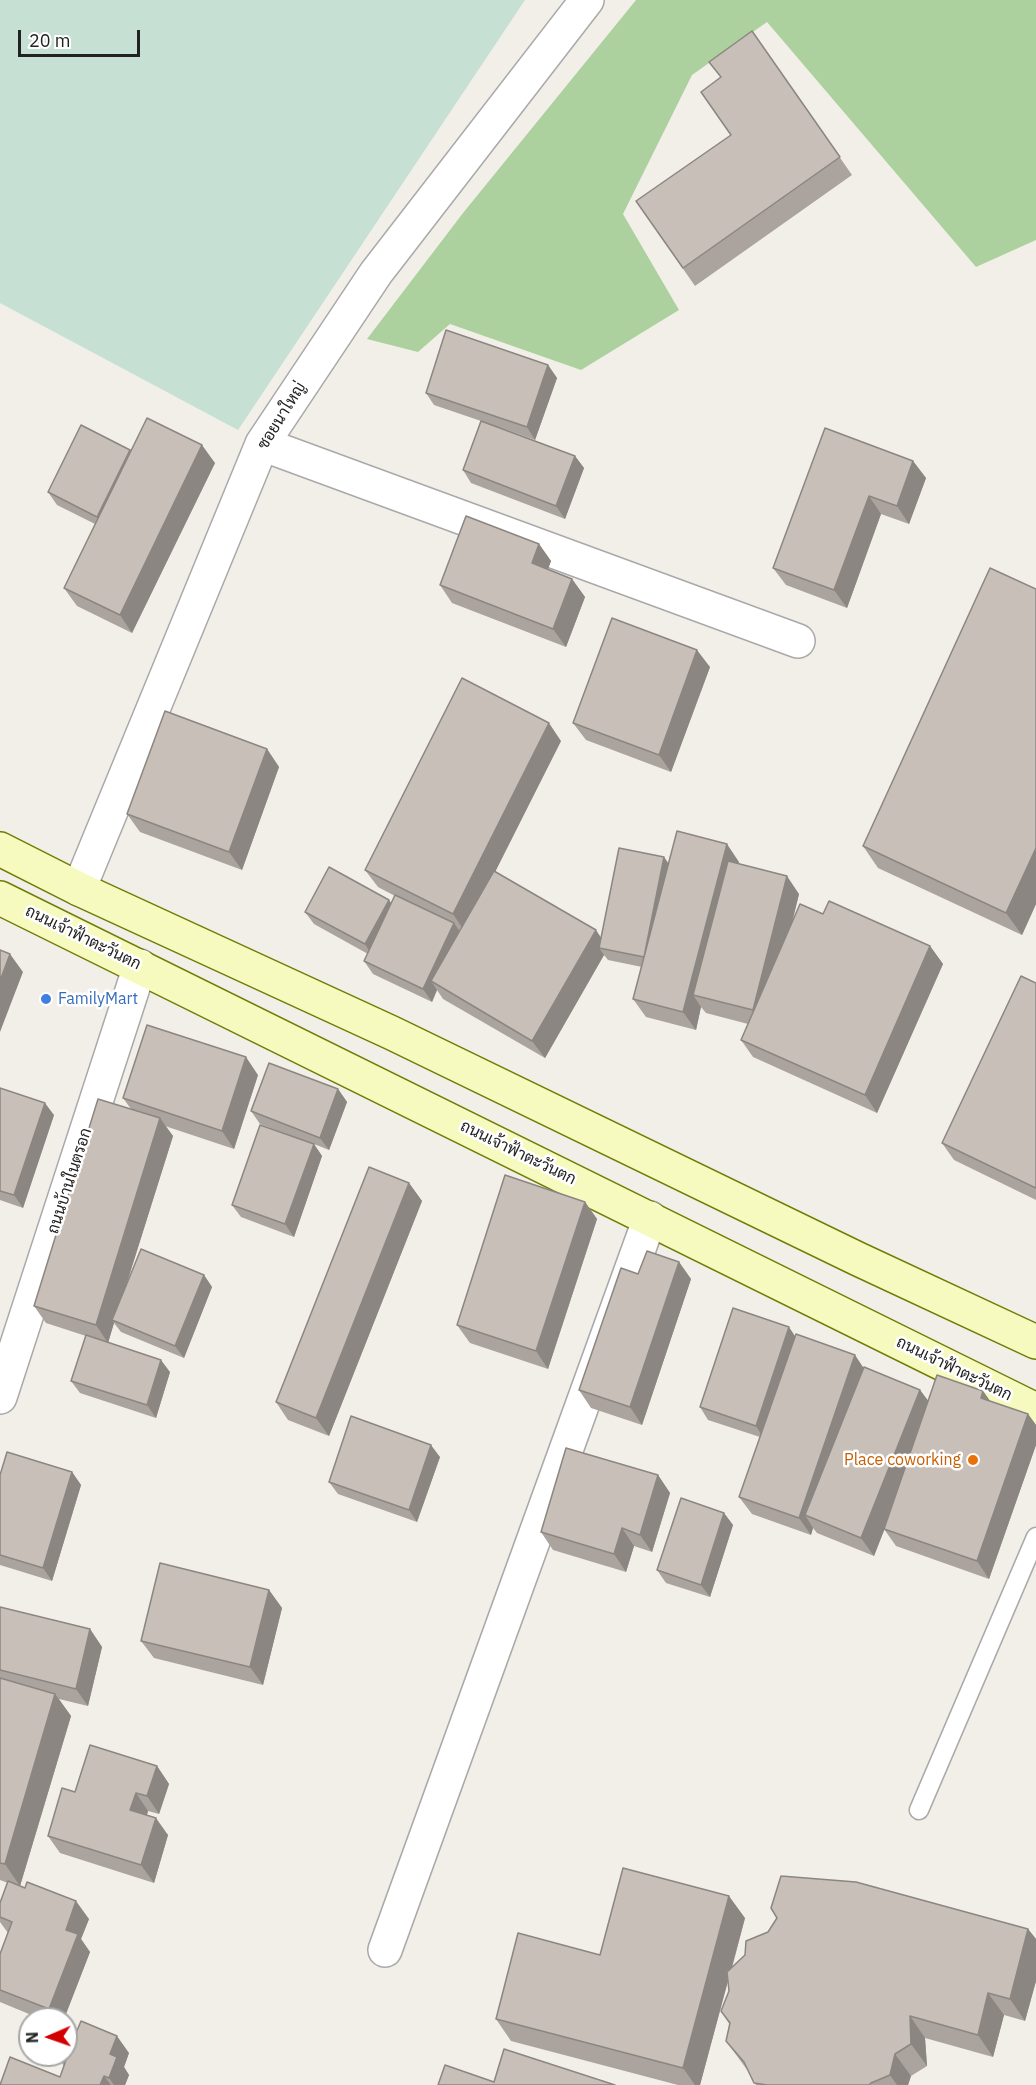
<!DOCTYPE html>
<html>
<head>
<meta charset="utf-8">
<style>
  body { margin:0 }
  #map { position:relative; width:1036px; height:2085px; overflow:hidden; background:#f2efe9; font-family:"IBM Plex Sans",sans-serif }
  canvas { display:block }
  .north { position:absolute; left:18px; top:2007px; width:60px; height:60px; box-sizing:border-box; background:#fff; border:2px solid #a7a7a7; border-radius:50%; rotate:268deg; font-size:16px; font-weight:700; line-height:24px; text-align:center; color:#222 }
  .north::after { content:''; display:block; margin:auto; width:21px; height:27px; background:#d40000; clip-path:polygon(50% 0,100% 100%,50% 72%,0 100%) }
  .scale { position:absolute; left:18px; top:30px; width:122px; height:27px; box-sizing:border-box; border:3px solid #222; border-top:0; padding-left:8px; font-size:18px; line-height:21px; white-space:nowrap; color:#222; -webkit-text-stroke:4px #fff; paint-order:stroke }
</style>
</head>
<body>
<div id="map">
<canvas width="1036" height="2085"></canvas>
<div class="north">N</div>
<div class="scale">20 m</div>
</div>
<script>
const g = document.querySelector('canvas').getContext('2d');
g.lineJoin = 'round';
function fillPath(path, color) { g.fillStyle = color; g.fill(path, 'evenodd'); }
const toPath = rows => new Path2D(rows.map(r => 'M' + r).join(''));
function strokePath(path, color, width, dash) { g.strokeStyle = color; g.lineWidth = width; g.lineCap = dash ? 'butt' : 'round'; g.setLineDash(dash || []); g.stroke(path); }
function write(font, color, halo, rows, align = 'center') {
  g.font = font + ' "IBM Plex Sans",Sarabun,sans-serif'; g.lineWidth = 5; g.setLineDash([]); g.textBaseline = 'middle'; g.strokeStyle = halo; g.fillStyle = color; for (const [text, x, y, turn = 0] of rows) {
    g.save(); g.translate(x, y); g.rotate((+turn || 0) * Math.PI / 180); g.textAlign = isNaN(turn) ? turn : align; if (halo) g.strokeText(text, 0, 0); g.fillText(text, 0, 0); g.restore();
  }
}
fillPath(toPath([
  [636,0,1036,0,1036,240,976,267,767,22,692,75,623,214,679,310,581,370,450,324,418,352,367,339,463,213]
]), '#add19e');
fillPath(toPath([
  [0,0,525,0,238,430,0,303]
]), '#c6e0d4');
const service = toPath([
  [919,1810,1036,1537]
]);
const minor = toPath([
  [262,444,798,641],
  [79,889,262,444,376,273,587,0],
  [0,1397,140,966],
  [385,1950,650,1218]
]);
const secondary = toPath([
  [0,849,79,889,392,1033,858,1259,1036,1342],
  [0,898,1036,1410]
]);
strokePath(service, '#a9a9a9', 21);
strokePath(minor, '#a9a9a9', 36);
strokePath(secondary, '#707d05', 36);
strokePath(service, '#fff', 18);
strokePath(minor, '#fff', 33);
strokePath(secondary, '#f7fabf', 33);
fillPath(toPath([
  [752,31,852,175,695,286,636,201,731,135,720,78],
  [548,365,557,378,535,440,499,427,575,456,584,468,565,519,471,483,463,470,481,421,434,405,426,393],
  [130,450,130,451,215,463,132,633,77,606,64,588,95,524,57,505,48,492],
  [913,461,926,478,909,524,881,514,847,608,786,585,773,568],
  [539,544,551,561,548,569,572,579,585,597,566,647,452,603,440,585],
  [1036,589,1036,904,1022,935,878,868,863,846],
  [710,667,671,772,586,740,573,723],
  [561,741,495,871,601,938,664,857,669,864,739,862,738,864,799,894,792,923,823,914,930,946,943,964,877,1113,753,1057,741,1040,748,1024,706,1013,701,1007,696,1030,646,1017,633,999,642,967,608,960,604,955,545,1058,443,999,437,990,432,1002,373,974,364,961,368,954,314,924,305,912,392,903,395,896,378,887,365,870],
  [267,749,279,767,242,870,140,832,127,814],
  [1036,983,1036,1200,954,1160,942,1143],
  [258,1075,234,1149,165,1126,173,1136,127,1282,204,1275,212,1287,184,1358,121,1332,114,1323,108,1343,170,1372,156,1418,80,1393,71,1381,86,1336,46,1323,34,1306,131,1109,123,1098],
  [0,1088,54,1115,23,1208,0,1200],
  [338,1089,347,1102,329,1150,314,1144,322,1156,294,1237,241,1217,232,1205,302,1140,260,1124,251,1111],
  [409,1183,422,1201,329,1436,288,1420,276,1402],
  [585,1202,597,1219,548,1369,470,1343,457,1325],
  [679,1262,691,1279,642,1425,591,1408,579,1390,638,1274],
  [864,1368,920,1390,928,1401,983,1391,990,1401,1028,1414,1036,1425,1036,1445,989,1579,896,1546,884,1529,874,1556,817,1533,813,1528,811,1535,752,1514,739,1497,760,1437,708,1420,700,1407],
  [440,1457,417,1522,338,1494,329,1482],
  [72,1472,81,1485,52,1581,0,1565,0,1475],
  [658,1475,670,1493,652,1552,634,1546,626,1572,553,1550,541,1532],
  [724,1513,733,1525,710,1597,666,1583,657,1570],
  [269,1590,282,1608,263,1685,154,1658,141,1641],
  [0,1607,90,1629,102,1647,88,1706,59,1699,71,1716,20,1886,89,1919,81,1939,90,1952,64,2019,41,2019,0,2002,0,1954,8,1933,0,1922,0,1903,8,1883,0,1880],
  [157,1766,169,1784,159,1814,148,1811,147,1815,168,1835,154,1883,60,1853,48,1836,75,1792],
  [745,1918,732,1968,1028,1929,1036,1939,1036,1981,1025,2021,1004,2015,993,2057,925,2038,927,2066,911,2076,908,2085,756,2085,748,2071,726,2041,730,2025,721,2011,729,1991,728,1980,700,2085,678,2085,511,2041,496,2019],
  [73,2040,129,2053,124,2067,129,2075,125,2085,0,2085,60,2077,64,2066,58,2057]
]), '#aba49e');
fillPath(toPath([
  [548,365,557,378,535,440,527,427],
  [202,445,215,463,132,633,120,615],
  [130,450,138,462,106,529,97,517],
  [575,456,584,468,565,519,556,506],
  [913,461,926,478,909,524,897,506],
  [869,496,881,514,847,608,834,590],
  [539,544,551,561,544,580,532,563],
  [572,579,585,597,566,647,553,629],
  [697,650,710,667,671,772,659,755],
  [549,723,561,741,465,932,453,914],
  [267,749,279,767,242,870,229,852],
  [727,844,739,862,704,998,693,995,701,1007,696,1030,683,1012],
  [1036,848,1036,904,1022,935,1006,913],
  [664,857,672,869,644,957],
  [787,876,799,894,766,1028,753,1010],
  [389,900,398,912,373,957,365,944],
  [454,923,463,936,431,981,437,990,432,1002,423,989],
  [596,930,608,948,599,948,604,955,545,1058,532,1041],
  [930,946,943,964,877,1113,865,1095],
  [10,954,23,972,0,1032,0,981],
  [246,1057,258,1075,234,1149,222,1131],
  [338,1089,347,1102,329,1150,320,1138],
  [45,1103,54,1115,23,1208,14,1195],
  [160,1118,173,1136,115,1321,112,1320,114,1323,108,1343,96,1325],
  [314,1144,322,1156,294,1237,285,1224],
  [409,1183,422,1201,329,1436,316,1418],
  [585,1202,597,1219,548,1369,536,1351],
  [679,1262,691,1279,642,1425,630,1407],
  [204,1275,212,1287,184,1358,175,1346],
  [789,1327,797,1339,764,1439,756,1426],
  [855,1355,867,1373,805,1515,813,1528,811,1535,799,1518],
  [161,1360,170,1372,156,1418,147,1405],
  [920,1390,933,1407,874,1556,861,1538],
  [983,1391,995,1408,981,1398],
  [1028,1414,1036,1425,1036,1445,989,1579,977,1561],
  [431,1445,440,1457,417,1522,409,1510],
  [72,1472,81,1485,52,1581,43,1568],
  [658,1475,670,1493,652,1552,640,1535],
  [724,1513,733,1525,710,1597,701,1585],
  [622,1528,634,1546,626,1572,614,1554],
  [269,1590,282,1608,263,1685,250,1667],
  [90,1629,102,1647,88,1706,76,1689],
  [55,1694,71,1716,20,1886,5,1864],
  [157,1766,169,1784,159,1814,147,1796],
  [136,1793,148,1811,143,1828,130,1810],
  [156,1818,168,1835,154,1883,141,1865],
  [729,1896,745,1918,700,2085,695,2085,683,2068],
  [76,1901,89,1919,81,1939,90,1952,64,2019,56,2019,49,2009,66,1930],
  [1028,1929,1036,1939,1036,1981,1025,2021,1010,1999],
  [988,1993,1004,2015,993,2057,978,2035],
  [910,2016,925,2038,927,2066,911,2044],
  [117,2036,129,2053,124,2067,129,2075,125,2085,114,2085,109,2078,110,2054],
  [895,2054,911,2076,908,2085,897,2085,890,2075],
  [104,2076,111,2085,100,2085]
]), '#8b8681');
const building = toPath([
  [752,31,840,157,683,268,636,201,731,135,701,92,721,77,709,62,752,31],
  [446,330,548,365,527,427,426,393,446,330],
  [147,418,202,445,120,615,64,588,147,418],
  [481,421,575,456,556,506,463,470,481,421],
  [81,425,130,450,97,517,48,492,81,425],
  [825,428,913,461,897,506,869,496,834,590,773,568,825,428],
  [466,516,539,544,532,563,572,579,553,629,440,585,466,516],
  [990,568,1036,589,1036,848,1006,913,863,846,990,568],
  [612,618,697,650,659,755,573,723,612,618],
  [462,678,549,723,453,914,365,870,462,678],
  [165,711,267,749,229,852,127,814,165,711],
  [677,831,727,844,683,1012,633,999,677,831],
  [619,848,664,857,644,957,599,948,619,848],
  [728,861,787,876,753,1010,693,995,728,861],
  [329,867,389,900,365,944,305,912,329,867],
  [494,871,596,930,532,1041,431,981,494,871],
  [395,895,454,923,423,989,364,961,395,895],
  [829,901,930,946,865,1095,741,1040,800,904,823,914,829,901],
  [0,950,10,954,0,981,0,950],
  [1021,976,1036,983,1036,1188,942,1143,1021,976],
  [147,1025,246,1057,222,1131,123,1098,147,1025],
  [269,1063,338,1089,320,1138,251,1111,269,1063],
  [0,1088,45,1103,14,1195,0,1191,0,1088],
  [98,1099,160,1118,96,1325,34,1306,98,1099],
  [260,1125,314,1144,285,1224,232,1205,260,1125],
  [369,1167,409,1183,316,1418,276,1402,369,1167],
  [505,1175,585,1202,536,1351,457,1325,505,1175],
  [141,1249,204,1275,175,1346,112,1320,141,1249],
  [647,1251,679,1262,630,1407,579,1390,621,1268,638,1274,647,1251],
  [733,1308,789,1327,756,1426,700,1407,733,1308],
  [796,1334,855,1355,799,1518,739,1497,796,1334],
  [86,1335,161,1360,147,1405,71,1381,86,1335],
  [864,1367,920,1390,861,1538,805,1515,864,1367],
  [937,1375,983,1391,981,1398,1028,1414,977,1561,884,1529,937,1375],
  [351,1416,431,1445,409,1510,329,1482,351,1416],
  [566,1448,658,1475,640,1535,622,1528,614,1554,541,1532,566,1448],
  [7,1452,72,1472,43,1568,0,1555,0,1475,7,1452],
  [681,1498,724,1513,701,1585,657,1570,681,1498],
  [160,1563,269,1590,250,1667,141,1641,160,1563],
  [0,1607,90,1629,76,1689,0,1670,0,1607],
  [0,1678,55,1694,5,1864,0,1863,0,1678],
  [90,1745,157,1766,147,1796,136,1793,130,1810,156,1818,141,1865,48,1836,62,1788,75,1792,90,1745],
  [623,1868,729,1896,683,2068,496,2019,518,1933,600,1955,623,1868],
  [781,1876,856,1882,1028,1929,1010,1999,988,1993,978,2035,910,2016,911,2044,895,2054,890,2075,871,2083,869,2085,767,2085,754,2083,744,2062,726,2041,730,2023,721,2011,729,1991,727,1972,745,1955,746,1941,768,1932,777,1918,771,1908,781,1876],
  [8,1881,25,1888,27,1882,76,1901,66,1930,78,1934,49,2009,0,1990,0,1954,12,1922,0,1917,0,1903,8,1881],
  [81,2021,117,2036,110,2054,117,2057,109,2078,104,2076,100,2085,0,2085,10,2057,60,2077,66,2060,58,2057,59,2055,66,2055,66,2037,73,2040,81,2021],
  [504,2049,615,2085,438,2085,445,2065,494,2082,504,2049]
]);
fillPath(building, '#c7bfb8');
strokePath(building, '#8b8681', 1.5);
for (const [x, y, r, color] of [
  [46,999,6,"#3f7fe0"],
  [973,1460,6,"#e8710a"]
]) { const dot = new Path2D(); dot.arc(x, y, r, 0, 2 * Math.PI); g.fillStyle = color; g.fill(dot); strokePath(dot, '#fff', 2); }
write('16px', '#222', '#fff', [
  ["ซอยนาใหญ่",282,416,-58],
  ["ถนนเจ้าฟ้าตะวันตก",83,938,26],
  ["ถนนเจ้าฟ้าตะวันตก",518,1153,26],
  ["ถนนบ้านในตรอก",70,1181,-72],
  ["ถนนเจ้าฟ้าตะวันตก",954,1369,26]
]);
write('16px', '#366cbe', '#fff', [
  ["FamilyMart",58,999]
], 'left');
write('16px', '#c56008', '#fff', [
  ["Place coworking",961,1460]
], 'right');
</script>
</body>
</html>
